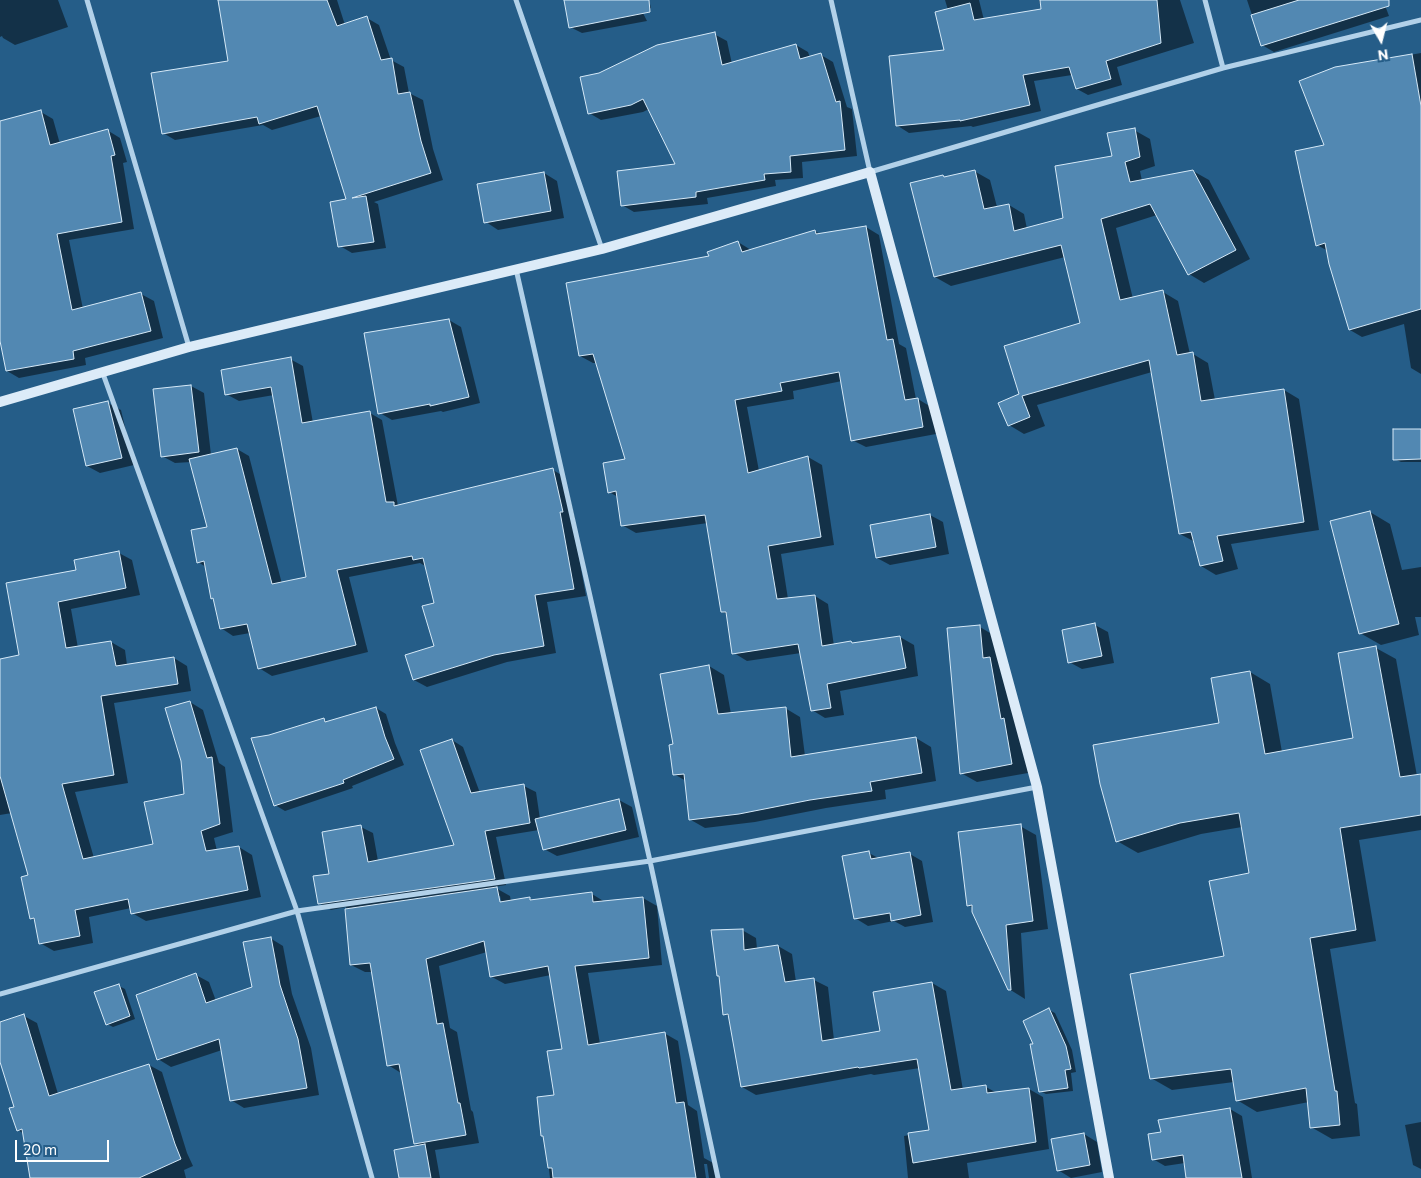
<!DOCTYPE html>
<html>
<head>
<meta charset="utf-8">
<style>
  body { margin:0 }
  #map { position:relative; width:1421px; height:1178px; overflow:hidden; background:#255d88; font-family:Commissioner,sans-serif }
  canvas { display:block }
  .north { position:absolute; left:1356px; top:15px; width:50px; height:50px; -webkit-text-stroke:4px #255d88; paint-order:stroke; rotate:172deg; font-size:14px; font-weight:700; line-height:20px; text-align:center; color:#fff }
  .north::after { content:''; display:block; margin:auto; width:18px; height:22px; background:#fff; clip-path:polygon(50% 0,100% 100%,50% 72%,0 100%) }
  .scale { position:absolute; left:15px; top:1140px; width:94px; height:22px; box-sizing:border-box; border:2px solid #fff; border-top:0; padding-left:6px; font-size:15px; line-height:18px; white-space:nowrap; color:#fff; -webkit-text-stroke:4px #255d88; paint-order:stroke }
</style>
</head>
<body>
<div id="map">
<canvas width="1421" height="1178"></canvas>
<div class="north">N</div>
<div class="scale">20 m</div>
</div>
<script>
const g = document.querySelector('canvas').getContext('2d');
g.lineJoin = 'round';
function fillPath(path, color) { g.fillStyle = color; g.fill(path, 'evenodd'); }
const toPath = rows => new Path2D(rows.map(r => 'M' + r).join(''));
function strokePath(path, color, width, dash) { g.strokeStyle = color; g.lineWidth = width; g.lineCap = dash ? 'butt' : 'round'; g.setLineDash(dash || []); g.stroke(path); }
fillPath(toPath([
  [0,0,58,0,68,27,15,45,3,38,2,36,0,37],
  [219,0,337,0,345,25,367,18,379,25,391,60,404,67,409,93,423,100,433,149,443,180,374,202,378,204,386,248,352,253,340,246,347,200,321,116,272,130,263,125,175,140,163,133,229,62],
  [565,0,649,0,651,8,642,11,647,21,582,33,570,27],
  [945,0,979,0,984,20,1042,10,1039,0,1180,0,1194,43,1117,67,1122,85,1088,95,1077,89,1072,75,1034,81,1041,111,973,127,971,126,909,133,898,126,946,51,948,10],
  [1247,0,1383,0,1389,16,1274,52,1262,45],
  [714,34,727,41,732,64,796,45,808,52,810,58,821,55,833,62,847,107,852,109,857,156,802,162,803,178,775,180,776,186,707,198,708,204,634,212,622,205,677,166,649,109,643,112,601,120,589,113,599,74],
  [1421,53,1421,374,1411,368,1404,324,1362,337,1350,330,1328,251,1317,245,1326,146,1335,68],
  [41,112,53,119,60,144,107,130,120,138,127,162,123,163,134,229,69,240,83,309,141,294,154,301,163,338,85,358,86,365,19,378,7,371,0,304,0,122],
  [1134,130,1150,139,1155,166,1140,171,1142,181,1193,171,1209,180,1250,259,1204,283,1189,274,1157,215,1116,228,1133,299,1163,292,1178,301,1190,354,1193,354,1208,363,1215,400,1284,390,1299,399,1319,530,1231,544,1238,569,1216,575,1201,566,1195,542,1180,534,1152,372,1037,405,1045,426,1024,434,1009,425,1021,395,1082,324,1065,257,951,286,935,277,943,176,946,178,974,171,990,180,997,207,1009,205,1024,214,1027,229,1065,219],
  [544,173,557,181,564,218,498,230,486,222],
  [866,227,879,235,899,344,906,348,916,399,918,399,931,407,936,434,866,447,852,440,842,381,793,391,794,399,747,407,759,471,808,457,822,465,834,545,781,554,788,599,815,596,828,604,834,646,851,642,854,644,900,637,914,645,918,676,840,691,844,715,825,718,812,710,801,653,747,661,734,653,727,614,722,612,708,523,636,533,622,525,618,497,609,492,626,460,597,363,593,363,580,356,710,257,738,242,751,250,815,231,822,235],
  [449,320,461,327,480,403,443,412,441,411,392,420,380,413],
  [290,359,303,366,313,423,370,413,382,420,398,506,553,470,565,477,575,519,572,519,586,596,547,602,556,653,507,662,427,687,414,680,436,647,436,604,427,567,420,563,349,577,368,652,272,676,259,668,250,633,233,636,221,628,214,599,212,598,206,567,198,562,208,528,191,462,175,463,162,456,191,386,204,393,211,455,237,449,249,456,282,584,307,578,274,395,239,401,226,394],
  [108,403,121,410,134,465,100,473,87,466],
  [1421,430,1421,462,1401,462,1395,459],
  [1370,512,1390,524,1402,570,1421,567,1421,617,1415,617,1419,635,1381,645,1360,633],
  [930,515,943,522,949,554,890,565,877,558],
  [119,553,132,560,140,595,71,609,78,648,111,642,125,650,127,665,174,658,187,666,191,691,114,703,128,783,75,792,94,858,155,845,186,795,190,702,203,710,219,763,225,767,233,832,214,838,217,851,239,847,252,855,261,897,146,921,132,913,131,908,89,917,93,943,54,951,40,943,36,921,31,918,29,876,12,813,0,815,0,660,20,656,78,571],
  [1095,625,1108,632,1114,663,1082,669,1069,662],
  [980,627,995,636,1020,729,1028,773,977,782,961,773],
  [1376,648,1396,659,1417,776,1421,775,1421,830,1359,840,1376,941,1330,949,1355,1103,1357,1104,1360,1136,1332,1139,1311,1127,1309,1102,1257,1112,1237,1100,1234,1082,1172,1090,1151,1078,1225,957,1250,874,1242,827,1201,834,1138,853,1117,841,1220,724,1250,672,1270,684,1282,752,1355,738],
  [709,666,724,675,731,714,785,708,800,717,805,756,916,738,931,747,936,781,885,790,886,799,826,808,755,822,705,828,691,820,686,781,674,774,674,745],
  [376,708,386,714,395,743,404,765,352,786,353,788,285,811,275,805,269,736,324,720,329,722],
  [452,740,463,747,480,793,524,786,536,792,540,819,619,800,632,807,639,837,557,856,544,849,539,830,496,837,506,885,494,887,510,896,511,902,530,899,533,901,592,894,605,902,643,898,657,906,662,965,588,973,600,1044,664,1033,678,1041,688,1105,697,1111,704,1158,717,1165,719,1178,709,1178,707,1164,704,1164,706,1178,550,1178,545,1137,556,1096,564,1050,551,975,505,984,492,977,487,952,439,966,450,1028,457,1032,471,1110,473,1112,479,1143,435,1150,440,1178,400,1178,420,1146,415,1143,401,1073,388,1065,372,972,365,972,351,965,346,907,331,910,319,903,330,875,361,827,373,833,378,861,456,846],
  [498,896,500,896,503,908,500,909],
  [1020,826,1036,835,1048,929,1021,933,1025,999,1009,989,973,908,968,905],
  [869,853,880,859,910,854,922,861,933,922,905,927,894,921,868,926,855,918],
  [742,930,756,938,757,949,778,946,792,954,796,982,814,980,828,987,834,1040,882,1032,932,983,946,991,963,1090,986,1087,997,1093,1029,1089,1043,1097,1049,1149,967,1163,969,1178,908,1178,904,1136,930,1131,920,1068,874,1075,871,1074,756,1095,742,1087,730,1017,725,1014,720,977,718,976],
  [270,938,283,946,292,994,311,1048,319,1095,244,1108,231,1100,222,1050,171,1067,158,1059,196,975,209,982,216,1001,253,988],
  [119,986,125,989,135,1019,113,1027,107,1024],
  [1049,1010,1055,1013,1072,1050,1076,1072,1071,1073,1073,1091,1046,1094,1040,1091,1035,1044],
  [24,1016,37,1023,58,1094,149,1065,162,1072,187,1153,193,1166,184,1170,186,1178,34,1178,24,1134,18,1130,15,1108,0,1058,0,1023],
  [1230,1109,1242,1116,1252,1178,1187,1178,1185,1163,1165,1166,1153,1159,1162,1133],
  [1421,1122,1421,1169,1413,1165,1405,1125],
  [1084,1134,1097,1142,1102,1172,1071,1178,1058,1170]
]), '#0007');
const building = toPath([
  [218,0,327,0,337,26,367,16,381,60,392,58,398,94,410,92,421,141,431,173,352,198,366,196,374,242,338,247,330,202,346,199,317,106,259,124,257,117,162,134,151,73,228,61,218,0],
  [564,0,649,0,650,12,569,28,564,0],
  [1040,0,1157,0,1161,43,1106,61,1111,79,1076,89,1069,67,1023,75,1030,105,960,121,960,120,896,126,889,56,944,50,935,12,970,3,974,20,1041,9,1040,0],
  [1299,0,1389,0,1389,6,1261,46,1251,15,1299,0],
  [715,32,722,65,796,44,800,59,821,53,836,102,840,101,845,150,790,156,791,172,764,174,765,180,696,192,696,197,621,206,617,171,675,164,643,99,631,105,588,114,580,77,599,73,657,45,715,32],
  [1412,54,1421,106,1421,309,1349,330,1329,264,1325,243,1316,246,1301,179,1295,151,1324,145,1299,81,1335,67,1412,54],
  [41,110,50,145,108,129,115,155,111,156,122,222,57,234,72,310,141,292,151,331,73,351,74,359,6,371,0,341,0,121,41,110],
  [1135,128,1140,157,1125,162,1130,182,1193,170,1236,250,1188,275,1150,204,1101,219,1120,300,1163,290,1177,355,1193,352,1201,401,1284,389,1304,522,1217,536,1223,561,1200,566,1191,532,1179,534,1149,360,1022,396,1030,417,1008,426,998,403,1019,394,1004,346,1080,323,1061,245,934,277,910,183,943,175,944,177,975,170,984,209,1009,204,1014,231,1063,218,1055,166,1112,156,1107,133,1135,128],
  [544,172,551,211,484,223,477,184,544,172],
  [866,226,887,340,893,339,905,400,918,398,923,427,851,441,839,372,780,383,782,391,735,400,748,473,808,456,821,537,768,546,777,599,815,595,822,646,851,641,852,643,900,636,906,668,827,684,831,708,811,711,798,644,732,654,726,612,721,612,705,515,621,526,616,491,608,493,603,463,625,459,593,354,579,356,566,283,709,256,707,252,738,241,742,252,815,230,816,234,866,226],
  [449,319,469,397,430,406,430,404,378,414,364,333,449,319],
  [291,357,302,423,370,411,386,502,394,502,394,506,553,468,563,512,560,512,574,589,535,595,544,646,494,655,413,680,405,655,434,646,422,606,434,603,423,558,413,560,412,556,337,570,356,645,258,669,247,624,220,629,213,598,211,599,204,561,197,563,191,530,207,527,189,459,237,448,272,584,306,577,271,387,225,395,221,370,291,357],
  [191,385,199,452,161,457,153,389,191,385],
  [108,401,122,458,86,466,73,409,108,401],
  [1393,429,1421,429,1421,459,1393,460,1393,429],
  [1370,511,1399,624,1359,634,1330,521,1370,511],
  [930,514,936,547,876,558,870,525,930,514],
  [119,551,126,588,58,602,66,648,111,641,116,666,174,657,178,684,101,696,114,775,62,784,83,859,153,844,144,802,184,794,181,761,165,708,190,701,207,758,212,757,220,824,201,831,206,851,239,846,248,890,131,914,128,899,75,910,80,936,39,944,34,918,30,919,21,877,28,875,0,776,0,659,19,655,6,583,76,570,74,560,119,551],
  [1095,623,1102,656,1068,663,1062,630,1095,623],
  [980,625,983,658,990,657,1001,719,1004,718,1012,764,960,774,947,628,980,625],
  [1376,646,1400,777,1421,774,1421,815,1340,828,1356,930,1310,938,1335,1091,1337,1091,1340,1125,1310,1128,1306,1088,1236,1101,1231,1069,1150,1079,1130,974,1224,956,1209,881,1249,873,1239,813,1180,823,1116,842,1100,784,1093,745,1219,723,1211,678,1250,671,1265,754,1353,738,1338,653,1376,646],
  [709,665,718,714,786,707,791,757,916,737,922,773,870,782,872,791,810,800,739,814,689,820,684,774,673,775,669,745,673,744,660,674,709,665],
  [376,707,385,737,394,759,343,780,344,783,274,806,251,738,269,735,324,718,325,722,376,707],
  [452,739,471,793,524,784,530,823,485,831,495,879,318,904,313,876,329,874,322,832,361,825,368,862,454,845,420,750,452,739],
  [619,799,626,830,543,850,535,819,619,799],
  [1021,824,1033,921,1006,925,1011,990,1008,990,972,912,972,905,967,906,958,832,1021,824],
  [869,851,871,859,910,852,921,915,891,921,890,913,854,919,842,856,869,851],
  [497,887,500,902,530,897,530,900,592,892,593,902,643,897,649,958,575,966,588,1045,665,1032,676,1103,684,1102,696,1178,553,1178,552,1168,548,1168,543,1136,541,1136,537,1097,554,1095,547,1051,562,1049,548,966,490,977,484,941,426,959,437,1024,443,1023,458,1103,460,1103,466,1135,414,1144,399,1064,387,1066,370,963,350,965,345,909,497,887],
  [743,929,744,950,778,945,785,982,814,978,822,1041,880,1031,873,992,932,982,951,1090,986,1085,987,1093,1029,1088,1036,1142,913,1163,908,1133,929,1130,917,1059,859,1068,858,1067,741,1087,728,1014,723,1015,719,976,717,976,711,930,743,929],
  [271,937,280,985,298,1039,307,1088,230,1101,219,1039,157,1060,136,995,196,973,206,1003,252,987,243,942,271,937],
  [119,984,130,1016,106,1025,94,992,119,984],
  [1049,1008,1066,1046,1071,1069,1065,1070,1068,1088,1039,1092,1030,1044,1033,1044,1023,1021,1049,1008],
  [24,1014,49,1096,149,1064,175,1144,181,1159,139,1178,30,1178,22,1129,17,1131,9,1108,14,1107,0,1062,0,1022,24,1014],
  [1230,1108,1242,1178,1186,1178,1183,1155,1152,1160,1148,1134,1161,1132,1158,1120,1230,1108],
  [1084,1133,1090,1165,1057,1171,1051,1139,1084,1133],
  [425,1144,431,1178,399,1178,394,1150,425,1144]
]);
fillPath(building, '#5288b2');
strokePath(building, '#d6e9f7', 1);
strokePath(toPath([
  [87,0,189,347],
  [516,0,602,249],
  [831,0,870,172,1223,68,1421,20],
  [1205,0,1223,68],
  [516,269,650,861,718,1178],
  [102,371,297,911,372,1178],
  [0,994,297,911,650,861,1037,787]
]), '#b2d1e9', 5);
strokePath(toPath([
  [0,402,189,347,602,249,870,172,1037,787,1109,1178]
]), '#dcebf8', 10);
</script>
</body>
</html>
